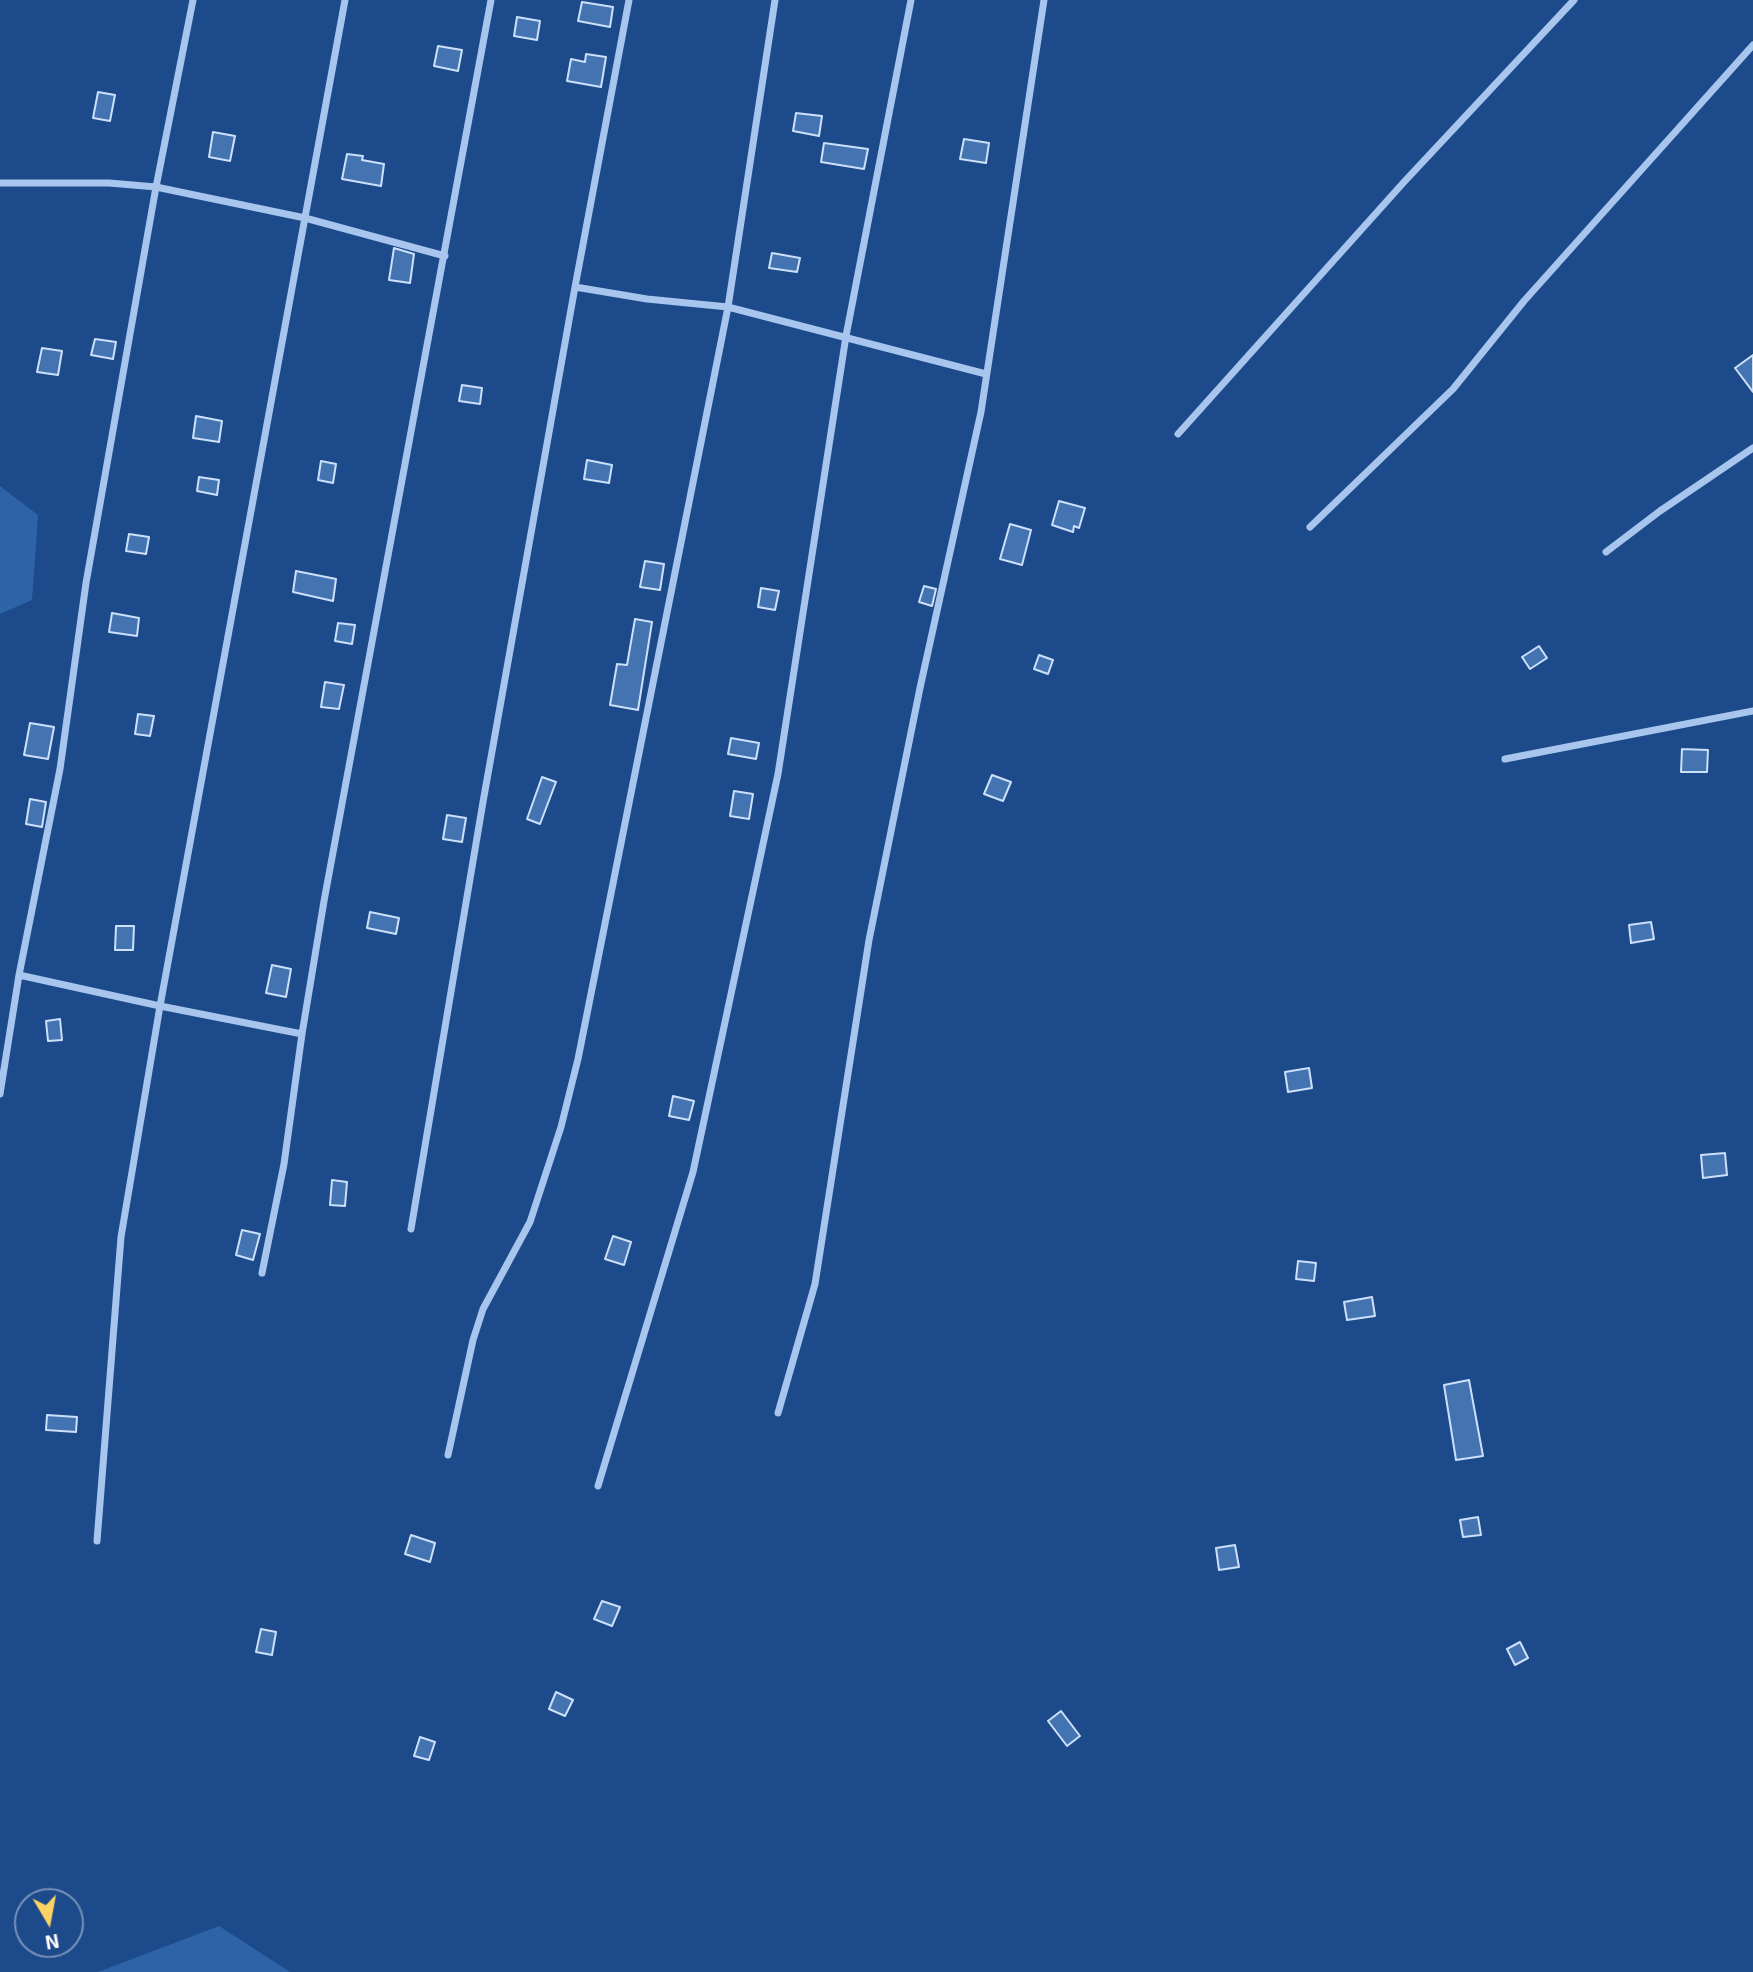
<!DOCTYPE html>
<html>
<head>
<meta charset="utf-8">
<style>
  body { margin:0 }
  #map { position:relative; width:1753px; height:1972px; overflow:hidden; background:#1c4a8a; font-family:"Exo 2",sans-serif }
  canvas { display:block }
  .north { position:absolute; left:14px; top:1888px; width:70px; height:70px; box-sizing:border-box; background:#1c4a8a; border:2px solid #7792b9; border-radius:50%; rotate:170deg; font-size:19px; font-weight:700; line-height:28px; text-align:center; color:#fff }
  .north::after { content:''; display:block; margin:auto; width:24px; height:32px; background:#fdd464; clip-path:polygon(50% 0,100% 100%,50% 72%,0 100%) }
</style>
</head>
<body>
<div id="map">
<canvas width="1753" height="1972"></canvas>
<div class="north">N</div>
</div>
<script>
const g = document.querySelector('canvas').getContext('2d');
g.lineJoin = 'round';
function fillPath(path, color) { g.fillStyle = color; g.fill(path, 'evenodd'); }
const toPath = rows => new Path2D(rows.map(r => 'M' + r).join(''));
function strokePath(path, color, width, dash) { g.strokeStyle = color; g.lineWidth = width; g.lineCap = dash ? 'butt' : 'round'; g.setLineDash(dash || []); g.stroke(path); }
fillPath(toPath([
  [0,486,38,515,32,600,0,614],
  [219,1926,290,1972,98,1972]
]), '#2f63a8');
const building = toPath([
  [582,2,613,7,610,27,578,21,582,2],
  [517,17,540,21,537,40,514,36,517,17],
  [438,46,462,50,458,71,434,66,438,46],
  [586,54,606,57,601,87,567,81,571,59,585,62,586,54],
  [98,92,115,95,110,121,93,118,98,92],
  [796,113,822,116,819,136,793,131,796,113],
  [213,132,235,136,230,161,209,157,213,132],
  [964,139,989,143,986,163,960,159,964,139],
  [824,143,868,149,864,169,821,162,824,143],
  [347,154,363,156,362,160,384,164,381,186,342,179,347,154],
  [394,248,414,254,410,283,389,280,394,248],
  [772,253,800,258,797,272,769,268,772,253],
  [95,339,116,342,113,359,91,355,95,339],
  [42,348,62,351,58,375,37,372,42,348],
  [1753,355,1753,392,1735,368,1753,355],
  [462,385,482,388,480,404,459,401,462,385],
  [196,416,222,421,219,442,193,438,196,416],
  [587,460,612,465,609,483,584,479,587,460],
  [321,461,336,464,333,483,318,480,321,461],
  [199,477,219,480,217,495,197,491,199,477],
  [1059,501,1085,508,1079,528,1074,526,1073,532,1052,525,1059,501],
  [1010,524,1031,530,1022,565,1000,559,1010,524],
  [129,534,149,537,146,554,126,551,129,534],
  [645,561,664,564,660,590,640,587,645,561],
  [296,571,336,579,333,601,293,592,296,571],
  [924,586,936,589,932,606,919,602,924,586],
  [761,588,779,591,775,610,758,607,761,588],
  [112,613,139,618,137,636,109,632,112,613],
  [635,619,652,622,638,710,610,705,617,664,627,665,635,619],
  [338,623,355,625,352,644,335,641,338,623],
  [1539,646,1547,658,1530,669,1522,657,1539,646],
  [1039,655,1053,660,1048,674,1034,669,1039,655],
  [325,682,344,685,339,709,321,707,325,682],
  [138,714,154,716,150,736,135,734,138,714],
  [30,723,54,727,48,759,24,755,30,723],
  [731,738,759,743,756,759,728,754,731,738],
  [1682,749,1708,750,1707,772,1681,772,1682,749],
  [992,775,1011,782,1003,801,984,794,992,775],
  [542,777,556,782,540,824,527,819,542,777],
  [734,791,753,794,749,819,730,816,734,791],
  [30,799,46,802,42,827,26,824,30,799],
  [447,815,466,818,462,842,443,839,447,815],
  [370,912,399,918,396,934,367,928,370,912],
  [1651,922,1654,939,1631,943,1629,925,1651,922],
  [116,926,134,926,133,950,115,950,116,926],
  [272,965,291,969,286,997,266,993,272,965],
  [60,1019,62,1040,48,1041,46,1021,60,1019],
  [1309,1068,1312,1088,1288,1092,1285,1072,1309,1068],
  [673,1096,694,1101,689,1120,669,1116,673,1096],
  [1725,1153,1727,1175,1703,1178,1701,1155,1725,1153],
  [332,1180,347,1182,345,1206,330,1205,332,1180],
  [242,1230,260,1234,253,1260,236,1255,242,1230],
  [613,1236,631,1242,624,1265,605,1259,613,1236],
  [1298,1261,1316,1263,1314,1281,1296,1279,1298,1261],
  [1372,1297,1375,1316,1347,1320,1344,1302,1372,1297],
  [1469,1380,1483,1456,1456,1460,1444,1385,1469,1380],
  [47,1415,77,1417,76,1432,46,1430,47,1415],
  [1478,1517,1481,1535,1463,1537,1460,1520,1478,1517],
  [411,1535,435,1543,430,1562,405,1554,411,1535],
  [1235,1545,1239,1567,1219,1570,1216,1548,1235,1545],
  [602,1601,620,1607,612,1626,594,1619,602,1601],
  [261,1629,276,1632,272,1655,256,1652,261,1629],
  [1520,1642,1528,1658,1515,1665,1507,1649,1520,1642],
  [556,1692,573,1700,565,1716,549,1709,556,1692],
  [1061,1711,1080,1736,1067,1746,1048,1721,1061,1711],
  [420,1737,435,1742,429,1760,414,1756,420,1737]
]);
fillPath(building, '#4473b2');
strokePath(building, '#cce0f9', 2);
strokePath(toPath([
  [0,183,109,183,156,187,305,218,445,256],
  [575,287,647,299,728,307,986,374],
  [1178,434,1404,182,1574,0],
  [1310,527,1453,389,1524,301,1753,45],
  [1606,552,1660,511,1753,448],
  [1505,759,1753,711],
  [19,975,160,1006,302,1034],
  [0,1094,19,975,60,769,86,583,156,187,193,0],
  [411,1229,483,802,575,287,629,0],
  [262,1273,284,1164,302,1034,324,901,491,0],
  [778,1413,815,1284,869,940,920,688,981,412,1044,0],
  [448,1455,473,1340,483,1309,530,1222,561,1127,578,1059,728,307,775,0],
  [598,1486,693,1172,778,774,846,336,911,0],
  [97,1541,121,1237,160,1006,345,0]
]), '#a7c5ed', 7);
</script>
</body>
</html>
